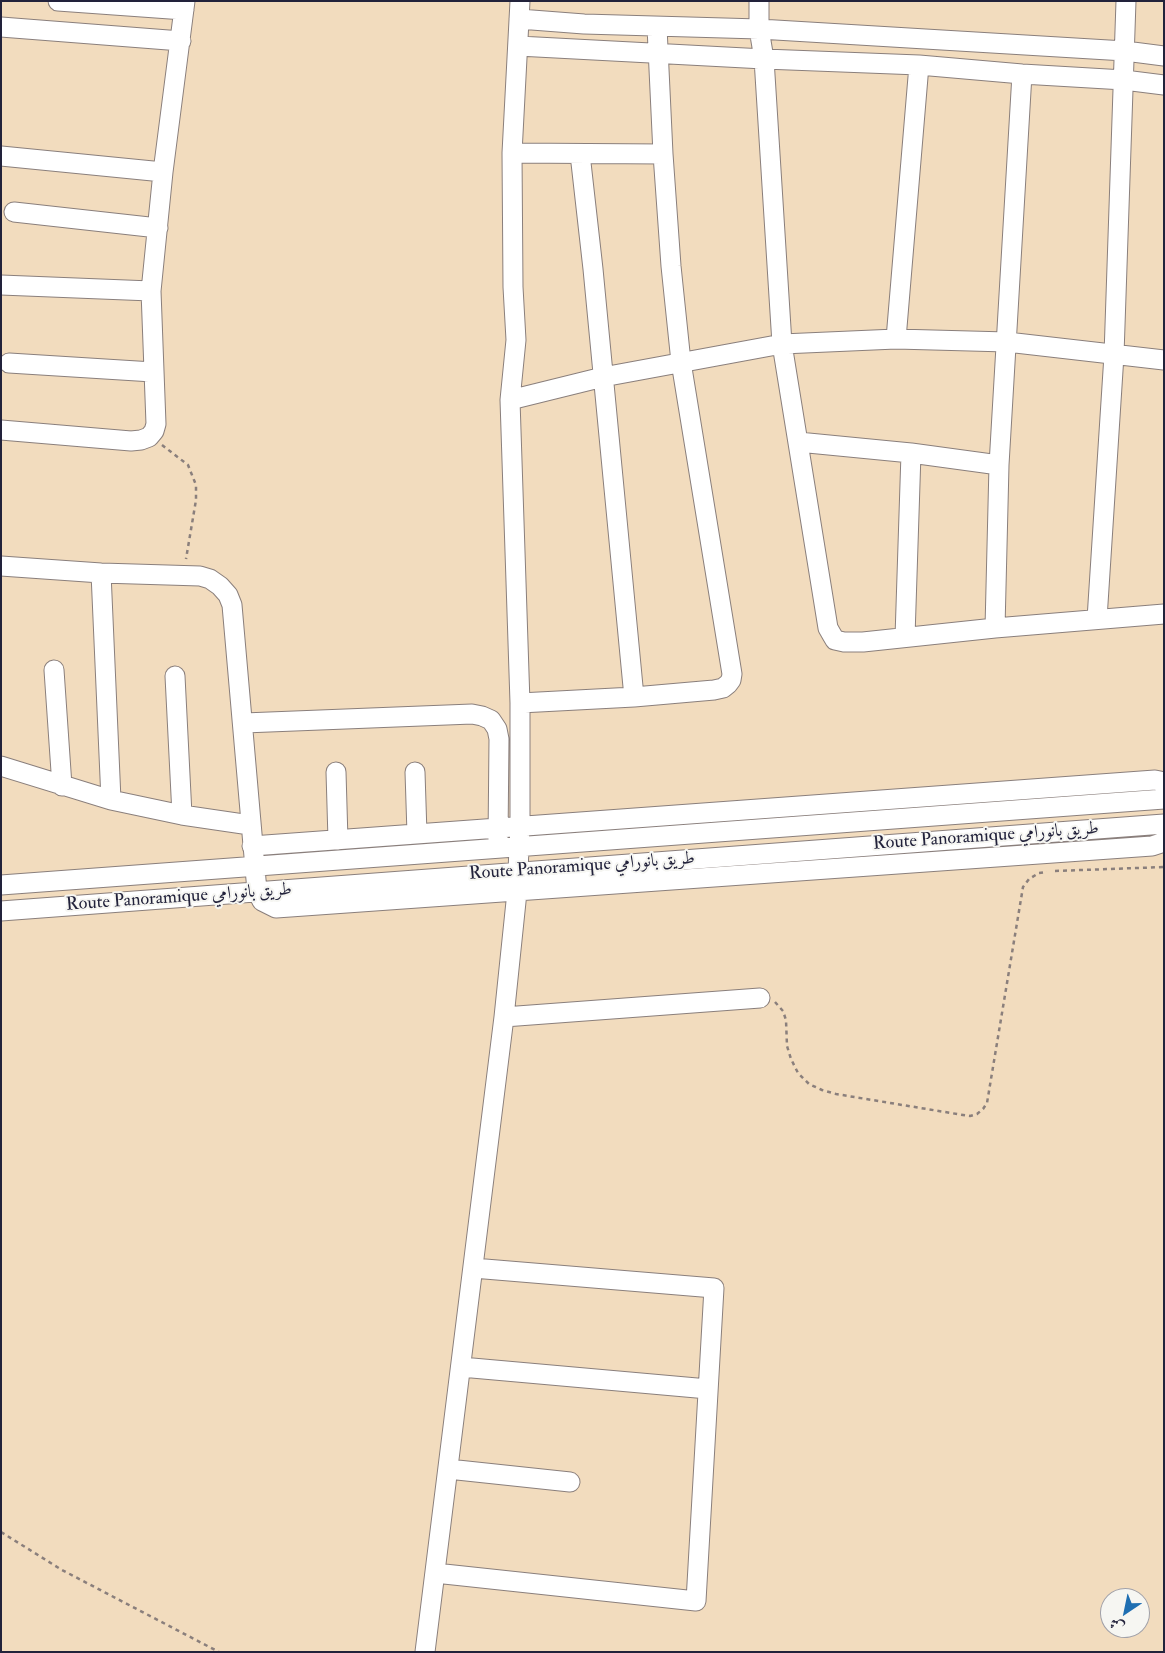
<!DOCTYPE html>
<html>
<head>
<meta charset="utf-8">
<style>
  body { margin:0 }
  #map { position:relative; width:1165px; height:1653px; overflow:hidden; background:#f2dcbe; font-family:"IM FELL Double Pica",Amiri,serif }
  canvas { display:block }
  .frame { position:absolute; inset:0; border:2px solid #22223b; pointer-events:none }
  .north { position:absolute; left:1100px; top:1588px; width:50px; height:50px; box-sizing:border-box; background:#f6f6f2; border:1px solid #a1a1a9; border-radius:50%; rotate:214deg; font-size:14px; font-weight:700; line-height:20px; text-align:center; color:#22223b }
  .north::after { content:''; display:block; margin:auto; width:18px; height:22px; background:#1f6fb2; clip-path:polygon(50% 0,100% 100%,50% 72%,0 100%) }
</style>
</head>
<body>
<div id="map">
<canvas width="1165" height="1653"></canvas>
<div class="frame"></div>
<div class="north">ش</div>
</div>
<script>
const g = document.querySelector('canvas').getContext('2d');
g.lineJoin = 'round';
const toPath = rows => new Path2D(rows.map(r => 'M' + r).join(''));
function strokePath(path, color, width, dash) { g.strokeStyle = color; g.lineWidth = width; g.lineCap = dash ? 'butt' : 'round'; g.setLineDash(dash || []); g.stroke(path); }
function write(font, color, halo, rows, align = 'center') {
  g.font = font + ' "IM FELL Double Pica",Amiri,serif'; g.lineWidth = 4; g.setLineDash([]); g.textBaseline = 'middle'; g.strokeStyle = halo; g.fillStyle = color; for (const [text, x, y, turn = 0] of rows) {
    g.save(); g.translate(x, y); g.rotate((+turn || 0) * Math.PI / 180); g.textAlign = isNaN(turn) ? turn : align; if (halo) g.strokeText(text, 0, 0); g.fillText(text, 0, 0); g.restore();
  }
}
const minor = toPath([
  [58,1,184,10],
  [759,1,759,29,764,59,782,344,828,628,832,635,835,640,844,642,863,642,995,628,1164,614],
  [519,19,584,24,759,29,1125,51,1164,56],
  [1,27,181,41],
  [518,46,764,59,919,65,1022,74,1124,80,1164,85],
  [512,153,663,154],
  [580,154,593,269,634,697],
  [1,156,163,172],
  [14,212,158,228],
  [1,285,151,291],
  [896,339,919,65],
  [9,363,153,372],
  [510,400,603,377,782,344,896,339,1007,342,1164,360],
  [1,430,131,441,141,440,149,437,154,431,156,424,151,291,163,172,185,1],
  [798,442,911,453,999,465],
  [1,566,101,573,200,576,210,579,220,586,228,595,232,605,257,891,262,901,276,908,1152,846,1164,842],
  [101,573,111,800],
  [1097,619,1114,355,1126,1],
  [995,628,999,465,1022,74],
  [905,637,911,453],
  [54,670,62,786],
  [175,676,182,815],
  [520,703,634,697,714,690,723,688,728,684,731,680,732,674,681,362,671,266,663,154,657,27],
  [244,723,472,714,482,716,491,720,497,729,499,739,498,840],
  [1,766,111,800,182,815,250,825],
  [336,772,338,840],
  [415,772,417,834],
  [252,846,1155,780,1160,781,1164,785],
  [1,885,1164,799],
  [1,911,1164,824],
  [504,1017,760,998],
  [461,1367,708,1389],
  [448,1469,570,1482],
  [435,1573,696,1601,714,1288,473,1268],
  [425,1652,504,1017,517,892,520,827,520,703,510,400,516,340,513,287,512,153,520,1]
]);
strokePath(minor, '#8a7f7c', 21);
strokePath(toPath([
  [162,445,188,465,196,485,196,500,186,559],
  [1055,871,1164,867],
  [775,1002,783,1011,786,1020,787,1046,791,1059,798,1073,809,1084,822,1090,836,1094,963,1115,970,1116,977,1114,983,1109,987,1103,1023,887,1029,879,1039,873,1047,872],
  [1,1532,62,1570,219,1652]
]), '#8a7f7c', 2.5, [4, 4]);
strokePath(minor, '#fff', 19);
write('18px', '#22223b', '#f6f6f2', [
  ["Route Panoramique طريق بانورامي",986,837,-4],
  ["Route Panoramique طريق بانورامي",582,867,-4],
  ["Route Panoramique طريق بانورامي",179,898,-4]
]);
</script>
</body>
</html>
